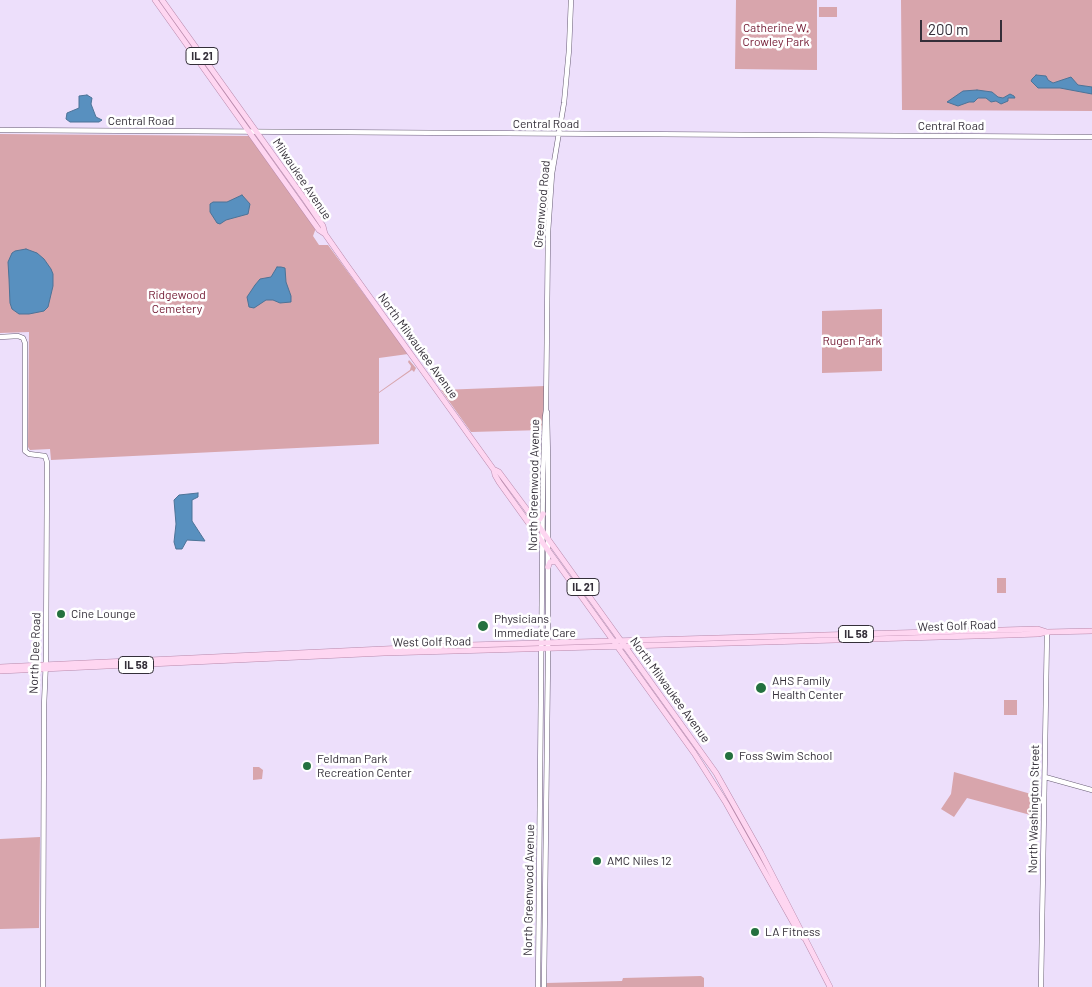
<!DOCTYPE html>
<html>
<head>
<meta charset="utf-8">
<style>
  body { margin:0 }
  #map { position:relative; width:1092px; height:987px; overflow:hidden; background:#eddffb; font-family:Barlow,sans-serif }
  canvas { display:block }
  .scale { position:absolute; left:920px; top:20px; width:82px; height:22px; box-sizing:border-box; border:2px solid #342f39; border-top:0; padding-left:6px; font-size:15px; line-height:18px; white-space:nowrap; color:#342f39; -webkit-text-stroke:4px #fff; paint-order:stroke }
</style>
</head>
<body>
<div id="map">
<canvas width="1092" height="987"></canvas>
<div class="scale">200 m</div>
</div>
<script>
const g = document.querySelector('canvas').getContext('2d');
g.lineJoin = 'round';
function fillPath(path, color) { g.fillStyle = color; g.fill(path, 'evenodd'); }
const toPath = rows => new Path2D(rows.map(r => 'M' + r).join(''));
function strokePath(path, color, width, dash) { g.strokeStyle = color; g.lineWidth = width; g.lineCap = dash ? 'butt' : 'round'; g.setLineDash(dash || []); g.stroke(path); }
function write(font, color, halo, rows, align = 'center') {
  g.font = font + ' Barlow,sans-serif'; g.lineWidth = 5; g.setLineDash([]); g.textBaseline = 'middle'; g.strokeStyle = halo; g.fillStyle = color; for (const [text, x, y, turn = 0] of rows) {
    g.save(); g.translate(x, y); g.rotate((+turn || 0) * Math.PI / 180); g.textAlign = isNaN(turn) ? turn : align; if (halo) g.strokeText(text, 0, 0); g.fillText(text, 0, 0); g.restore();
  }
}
fillPath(toPath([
  [736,0,817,0,817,70,735,69],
  [901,0,1092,0,1092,111,902,110],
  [819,7,837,7,837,17,819,17],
  [0,134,250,136,316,228,313,236,319,245,328,245,408,354,379,358,379,392,410,370,411,366,408,362,409,360,416,368,414,372,412,370,379,393,379,444,51,460,50,449,30,450,28,447,29,332,0,333],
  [882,309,882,371,822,373,822,311],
  [545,386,543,430,471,432,441,390],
  [997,578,1006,578,1006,593,997,593],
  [1004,700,1017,700,1017,715,1004,715],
  [253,767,259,767,263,770,262,779,253,780],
  [954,772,1038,796,1038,817,967,798,954,817,941,809,951,794],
  [40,837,39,928,0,929,0,839],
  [701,976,704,978,704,987,546,987,546,983,622,981,623,978]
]), '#d8a5ac');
const water = toPath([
  [1036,75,1046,76,1048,80,1053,83,1071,77,1078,85,1092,87,1092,94,1060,88,1038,88,1031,81,1032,79,1036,75],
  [977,90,992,92,998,97,1003,98,1010,94,1014,96,1015,98,1008,98,1008,101,1001,104,996,101,991,102,986,98,978,98,974,102,969,102,958,106,947,102,963,91,977,90],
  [87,95,92,98,91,104,96,117,102,120,99,122,70,122,66,119,67,113,79,108,79,96,87,95],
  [242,195,250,204,248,214,226,220,220,224,217,223,210,212,210,204,213,202,227,202,242,195],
  [26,249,37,253,44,259,51,269,53,274,53,286,48,307,44,311,29,314,19,314,12,309,10,303,9,279,8,262,12,253,15,251,26,249],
  [277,267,281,267,285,268,286,282,291,296,291,302,280,303,273,300,266,300,254,308,249,307,247,297,255,285,260,279,271,277,277,267],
  [198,493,198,497,192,500,192,521,205,541,187,540,182,549,176,549,174,542,176,524,174,500,179,495,198,493]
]);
fillPath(water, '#5890bf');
strokePath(water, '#4d7397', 1);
const secondary = toPath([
  [0,130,1092,137],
  [0,337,18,336,23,338,25,343,25,451,29,454,45,456,47,462,46,660,44,706,43,987],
  [1045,777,1092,790],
  [538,987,543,474,545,417,546,410,548,232,552,174,564,103,569,50,571,0],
  [544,987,548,657,548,459,547,412],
  [1041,987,1047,632]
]);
const primary = toPath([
  [155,0,319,230,325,234],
  [162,0,306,201,323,226,325,234,346,264,494,470,495,475,499,482,694,753,726,803,799,933,804,938],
  [495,470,499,472,525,507,716,773,761,853,830,987],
  [535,520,540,519,543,514],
  [548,567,550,562,556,561],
  [0,667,469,645,1038,629,1047,632],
  [0,671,384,653,1009,635,1038,634,1047,632,1092,631]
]);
strokePath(secondary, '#675c74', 5.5);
strokePath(primary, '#b789ab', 6);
strokePath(secondary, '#fff', 4.5);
strokePath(primary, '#fed6f1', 5);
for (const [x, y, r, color] of [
  [61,614,5,"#24713f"],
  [483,626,6,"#24713f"],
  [761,688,6,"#24713f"],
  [729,756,5,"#24713f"],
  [307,766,5,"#24713f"],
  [597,861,5,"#24713f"],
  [755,932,5,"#24713f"]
]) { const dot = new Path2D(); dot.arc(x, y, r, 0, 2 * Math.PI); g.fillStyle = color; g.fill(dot); strokePath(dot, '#fff', 2); }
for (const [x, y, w] of [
  [202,56,32],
  [583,587,32],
  [856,634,35],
  [136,665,35]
]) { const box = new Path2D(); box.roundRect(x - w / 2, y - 8.5, w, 17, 4); g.fillStyle = '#fff'; g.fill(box); strokePath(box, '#342f39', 1); }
write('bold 11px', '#342f39', null, [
  ["IL 21",202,56],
  ["IL 21",583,587],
  ["IL 58",856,634],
  ["IL 58",136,665]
]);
write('12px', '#721932', '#fff', [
  ["Catherine W.",776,28],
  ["Crowley Park",776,42],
  ["Ridgewood",177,295],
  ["Cemetery",177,309],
  ["Rugen Park",852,341]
]);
write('12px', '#342f39', '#fff', [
  ["Central Road",141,121],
  ["Central Road",546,124],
  ["Central Road",951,126],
  ["Milwaukee Avenue",302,179,56],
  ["Greenwood Road",542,204,-85],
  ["North Milwaukee Avenue",418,346,54],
  ["North Greenwood Avenue",534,485,-89],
  ["West Golf Road",957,626,-2],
  ["West Golf Road",432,642,-1],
  ["North Dee Road",35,653,-88],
  ["North Milwaukee Avenue",670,690,54],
  ["North Washington Street",1034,809,-89],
  ["North Greenwood Avenue",529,890,-89]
]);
write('12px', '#342f39', '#fff', [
  ["Cine Lounge",71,614],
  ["Physicians",494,619],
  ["Immediate Care",494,633],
  ["AHS Family",772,681],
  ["Health Center",772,695],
  ["Foss Swim School",739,756],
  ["Feldman Park",317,759],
  ["Recreation Center",317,773],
  ["AMC Niles 12",607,861],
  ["LA Fitness",765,932]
], 'left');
</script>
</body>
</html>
